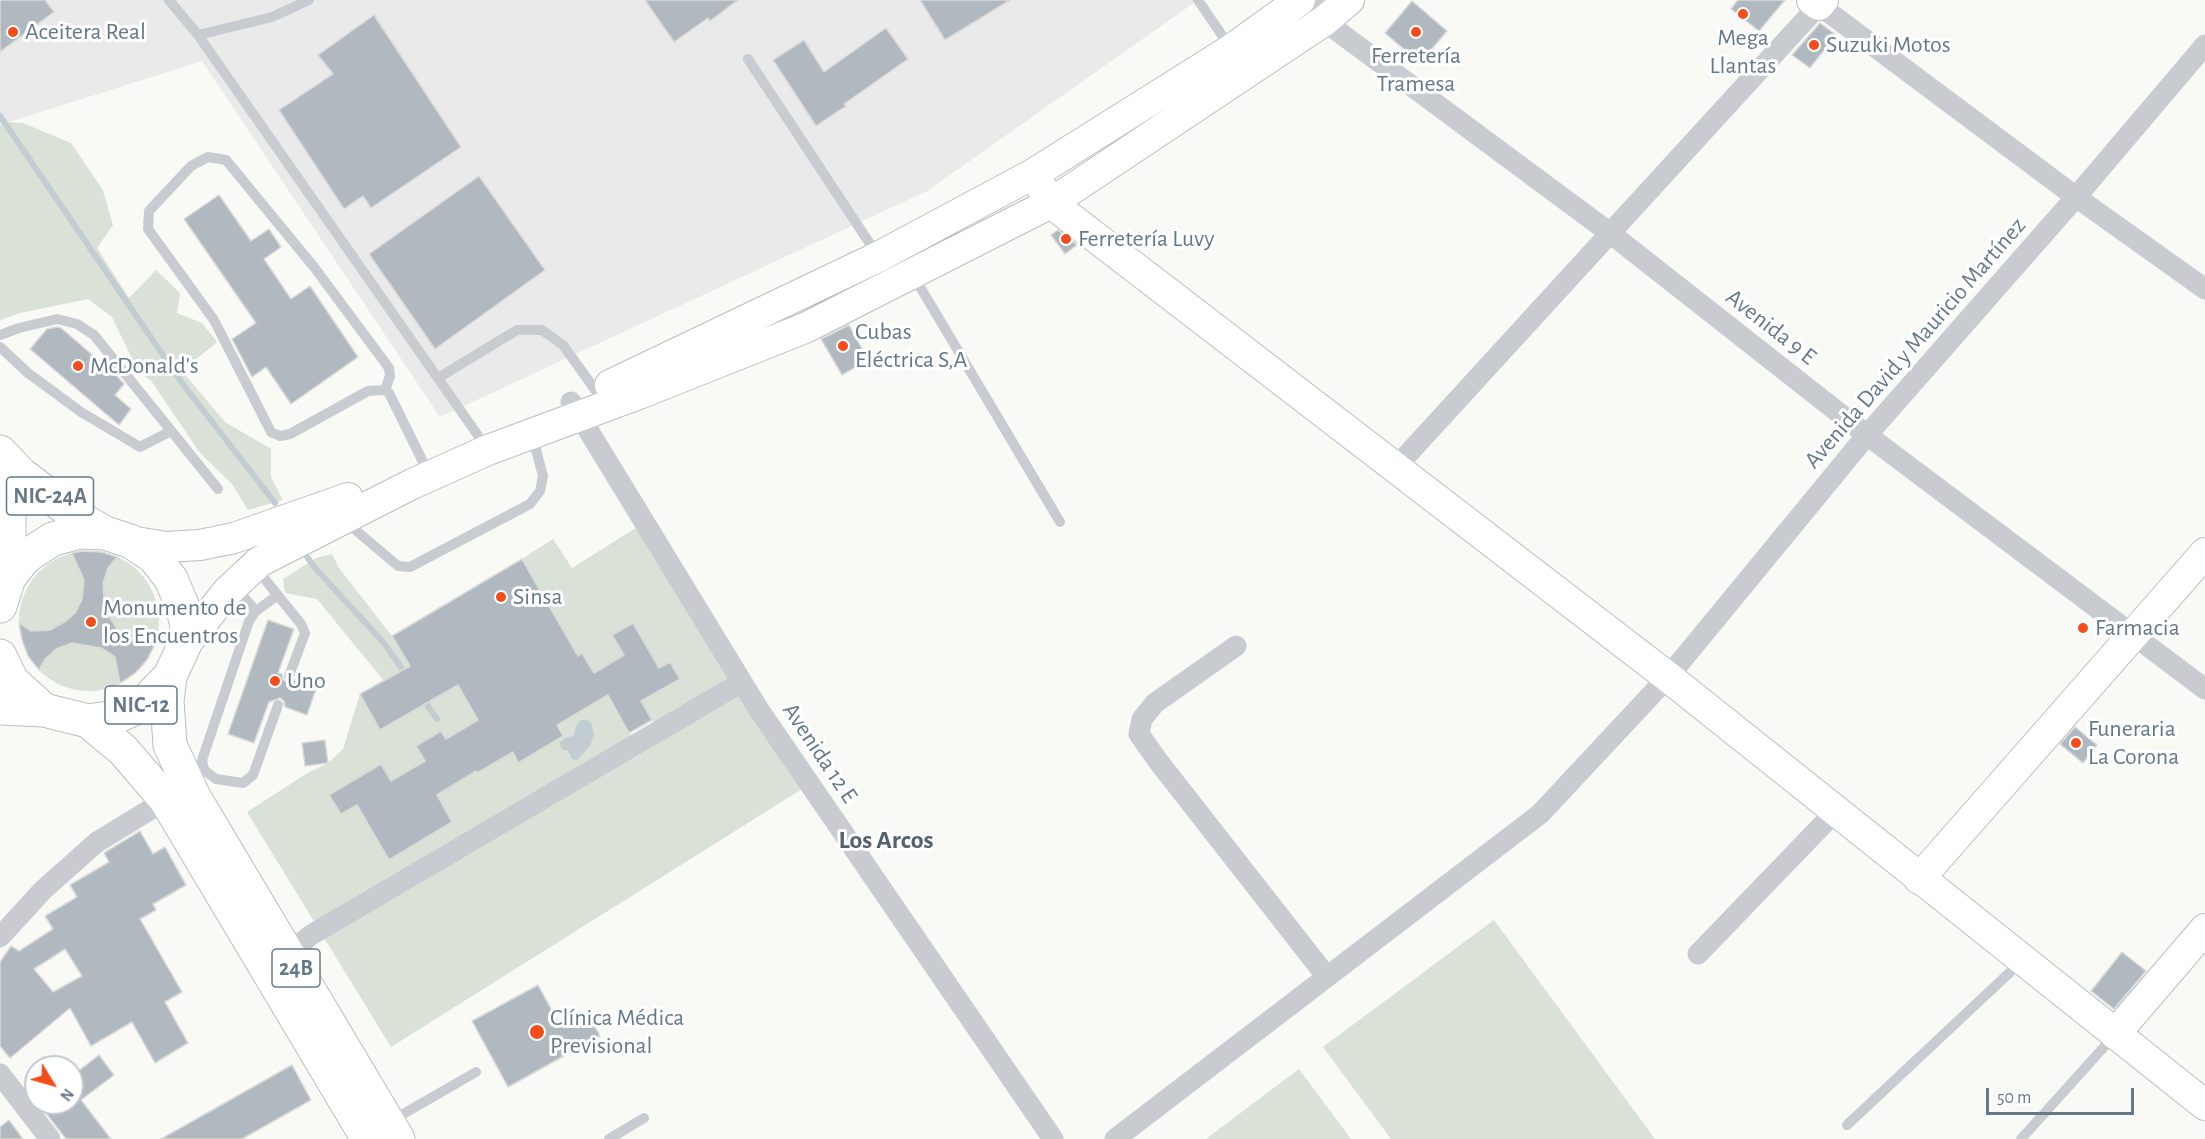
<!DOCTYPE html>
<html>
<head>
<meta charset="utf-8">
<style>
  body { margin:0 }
  #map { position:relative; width:2205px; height:1139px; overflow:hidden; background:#f9f9f6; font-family:"Alegreya Sans",sans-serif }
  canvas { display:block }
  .north { position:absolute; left:24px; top:1055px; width:60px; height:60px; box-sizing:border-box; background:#fff; border:2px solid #c1c9d0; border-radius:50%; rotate:127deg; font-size:16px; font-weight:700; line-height:24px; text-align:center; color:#65798a }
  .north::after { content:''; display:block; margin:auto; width:21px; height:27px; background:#f44d1b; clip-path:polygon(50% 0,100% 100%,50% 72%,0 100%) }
  .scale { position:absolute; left:1986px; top:1088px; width:148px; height:27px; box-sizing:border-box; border:3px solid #65798a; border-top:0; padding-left:8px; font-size:18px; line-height:21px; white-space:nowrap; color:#65798a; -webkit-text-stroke:4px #fff; paint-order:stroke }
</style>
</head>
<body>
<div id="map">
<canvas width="2205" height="1139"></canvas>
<div class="north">N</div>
<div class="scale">50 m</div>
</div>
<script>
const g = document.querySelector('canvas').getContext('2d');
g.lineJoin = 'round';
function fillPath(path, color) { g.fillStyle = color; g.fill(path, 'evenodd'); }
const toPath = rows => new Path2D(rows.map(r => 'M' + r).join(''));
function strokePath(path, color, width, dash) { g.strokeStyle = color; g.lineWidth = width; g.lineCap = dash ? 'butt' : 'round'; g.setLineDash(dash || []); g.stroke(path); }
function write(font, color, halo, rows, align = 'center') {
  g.font = font + ' "Alegreya Sans",sans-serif'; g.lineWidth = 6; g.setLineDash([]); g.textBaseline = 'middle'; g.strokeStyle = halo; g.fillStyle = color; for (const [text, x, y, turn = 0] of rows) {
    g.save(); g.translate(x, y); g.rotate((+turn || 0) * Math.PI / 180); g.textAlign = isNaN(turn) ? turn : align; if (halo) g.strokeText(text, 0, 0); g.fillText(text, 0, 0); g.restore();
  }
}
fillPath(toPath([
  [0,0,1198,0,927,191,440,417,202,61,0,125]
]), '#e9eae9');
fillPath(toPath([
  [10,122,23,123,71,143,103,190,113,225,97,248,129,298,156,270,180,293,177,313,202,323,217,342,182,371,225,422,271,449,271,477,283,500,248,510,232,484,200,453,152,382,137,369,112,317,88,299,20,313,0,320,0,125],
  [647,521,810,784,391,1047,247,812,306,774,328,763,343,749,360,694,380,730,419,708,400,672,384,681,317,599,285,593,283,579,316,558,332,554,339,568,392,636,430,701,469,679,481,699,572,645,522,559,553,539,572,568],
  [613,635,659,668,670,662,679,679,641,701,655,725,633,739,595,672,619,658,635,675],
  [582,653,594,672,557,725,563,736,519,762,513,752,477,773,455,734],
  [440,731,441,731,444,791,416,746],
  [416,766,452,822,389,860,357,805,341,814,330,795,391,781],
  '19 621a70 70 0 1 1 140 0a70 70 0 1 1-140 0Z',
  [1494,920,1655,1139,1391,1139,1323,1047],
  [1299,1069,1351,1139,1206,1139]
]), '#dae1d6');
fillPath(toPath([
  [581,720,587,720,591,723,594,734,590,746,577,760,572,759,568,750,563,750,560,746,560,743,565,738,574,736,576,726]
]), '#c1cdd2');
strokePath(toPath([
  [0,116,182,383,275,503],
  [307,557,316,569,384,643,407,676],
  [423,699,437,719]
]), '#c1cdd2', 6);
const building = toPath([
  [0,0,45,0,54,12,0,52,0,0],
  [645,0,738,0,710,21,708,18,674,42,645,0],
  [920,0,1010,0,945,40,920,0],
  [1738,0,1785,0,1759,31,1731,9,1738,0],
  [1412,1,1447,31,1420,63,1385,33,1412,1],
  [374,15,461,147,371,208,363,196,344,209,279,110,333,74,318,55,374,15],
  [1820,23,1836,35,1810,68,1792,55,1820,23],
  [886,28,908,59,844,104,846,106,816,126,773,60,804,40,824,72,886,28],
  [479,176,545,270,435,349,369,254,479,176],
  [219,195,251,241,269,229,281,247,264,259,291,299,310,286,358,357,291,404,266,367,252,377,232,339,256,323,184,219,219,195],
  [1058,230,1077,245,1065,254,1051,235,1058,230],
  [849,325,868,360,842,375,821,339,849,325],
  [57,327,61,328,117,376,124,384,115,395,131,409,119,425,30,349,47,329,57,327],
  [83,551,102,552,117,557,108,568,103,583,104,598,109,616,119,632,135,642,155,644,147,660,135,673,120,683,115,657,101,648,72,643,56,649,45,659,39,670,28,656,22,640,19,623,31,631,50,630,66,621,76,612,82,599,84,580,72,553,83,551],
  [522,559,578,656,582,653,594,673,624,655,612,635,633,623,659,668,670,662,680,679,641,701,652,720,629,733,608,695,557,725,563,736,518,763,513,752,477,773,476,771,437,795,452,822,389,860,357,805,341,814,329,795,381,764,391,781,425,761,416,746,441,731,446,739,478,720,458,685,380,730,360,694,410,666,392,636,522,559],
  [268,620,294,629,278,673,282,674,283,680,290,683,296,679,317,686,307,715,285,707,284,701,280,698,269,702,254,743,228,734,268,620],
  [2075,727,2097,745,2083,763,2060,744,2075,727],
  [325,740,328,763,305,766,302,743,325,740],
  [140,831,153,854,165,847,186,885,153,904,156,910,140,919,182,992,165,1002,188,1043,155,1063,132,1022,91,1046,70,1008,10,1058,0,1046,0,962,11,946,19,951,53,929,45,916,77,897,70,885,109,862,104,853,140,831],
  [65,949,82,976,53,992,34,969,65,949],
  [2122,952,2146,971,2114,1009,2091,991,2122,952],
  [538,985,561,1027,587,1013,600,1036,508,1087,472,1021,538,985],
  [99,1055,114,1075,81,1100,111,1139,66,1139,38,1103,72,1103,72,1076,99,1055],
  [292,1065,311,1100,242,1139,161,1139,292,1065],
  [9,1120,23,1139,0,1139,0,1127,9,1120]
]);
fillPath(building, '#b1b9c0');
strokePath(building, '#dadad8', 1.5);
const secondary = toPath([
  [1812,0,1819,5,1823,0],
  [1033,174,1051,203,1668,677,2205,1105],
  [610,385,878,257,1033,174,1232,49,1300,0],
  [130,541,166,547,200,545,234,538,348,498],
  [184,646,227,592,259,562,412,484,488,450,639,394,805,328,1051,203,1324,21,1349,0],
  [1919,879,2205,553],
  [2115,1034,2205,929]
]);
const highway = toPath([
  [0,452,21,474,76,516,105,533],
  [0,489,9,518,9,578],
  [0,606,9,578,22,561,31,553,53,539,79,532,105,533,130,541,154,557,171,579,182,605,187,626,184,646,170,676,142,705,116,717,88,721,44,710,12,681,0,656],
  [170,676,167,701,170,745,194,797,398,1139],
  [0,708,44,710],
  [88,721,123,750,166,800,368,1139]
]);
strokePath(secondary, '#b8bec3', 32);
strokePath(highway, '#babec1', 35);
strokePath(toPath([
  [169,0,198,35,486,447],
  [1198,0,1230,47],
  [198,35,272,17,309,0],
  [748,59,878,256],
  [208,157,226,160,314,267,389,368,390,376,385,390,368,391,290,434,280,436,271,432,214,320,148,229,149,211,191,166,208,157],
  [913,275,1060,522],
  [0,335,19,328,57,319,77,324,94,335,218,489],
  [0,347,28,373,81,412,140,447,171,431],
  [438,378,517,330,542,330,563,345,596,391],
  [385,390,389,393,429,474],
  [346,522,398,566,410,567,530,504,540,491,543,476,532,435],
  [255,567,301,624,305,633,289,676],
  [234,586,256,611],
  [278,595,256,611,249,621,202,760,204,770,216,779,243,783,253,775,278,705],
  [391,1121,476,1072],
  [1847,1125,2022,961],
  [609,1139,644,1118],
  [2021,1139,2113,1037]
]), '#c8ccd0', 10);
strokePath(toPath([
  [1310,0,1324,21,1610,233,1867,435,2205,689],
  [571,402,759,710,1053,1139],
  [1396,467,1819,5,2076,197,2205,289],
  [1236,646,1155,703,1142,719,1139,734,1158,761,1327,977],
  [0,937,43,890,97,842,166,800],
  [287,954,311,935,742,682],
  [1698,954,1835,812],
  [0,1074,50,1139],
  [1115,1139,1540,814,1668,677,1867,435,2076,197,2205,45]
]), '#c8ccd0', 21);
strokePath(secondary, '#fff', 30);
strokePath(highway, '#fff', 33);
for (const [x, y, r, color] of [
  [1743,14,6,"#f44d1b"],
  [13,32,6,"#f44d1b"],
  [1416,32,6,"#f44d1b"],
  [1814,45,6,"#f44d1b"],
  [1066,239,6,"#f44d1b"],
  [843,346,6,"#f44d1b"],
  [78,366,6,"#f44d1b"],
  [501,597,6,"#f44d1b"],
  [91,622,6,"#f44d1b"],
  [2083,628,6,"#f44d1b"],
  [275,681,6,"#f44d1b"],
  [2076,743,6,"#f44d1b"],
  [537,1032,8,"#f44d1b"]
]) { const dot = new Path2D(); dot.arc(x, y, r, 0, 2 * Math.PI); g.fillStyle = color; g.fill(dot); strokePath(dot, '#fff', 2); }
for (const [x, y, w] of [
  [50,496,87],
  [141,705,72],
  [296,968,48]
]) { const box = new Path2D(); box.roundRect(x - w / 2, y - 19, w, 38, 4.5); g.fillStyle = '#fff'; g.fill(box); strokePath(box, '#65798a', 1.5); }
write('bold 22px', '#65798a', null, [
  ["NIC-24A",50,496],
  ["NIC-12",141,705],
  ["24B",296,968]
]);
write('24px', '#65798a', '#fff', [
  ["Aceitera Real",25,32],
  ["Mega",1743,38,"center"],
  ["Llantas",1743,66,"center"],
  ["Suzuki Motos",1826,45],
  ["Ferretería",1416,56,"center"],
  ["Tramesa",1416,84,"center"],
  ["Ferretería Luvy",1078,239],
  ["Cubas",855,332],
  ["Eléctrica S,A",855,360],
  ["McDonald's",90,366],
  ["Sinsa",513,597],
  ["Monumento de",103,608],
  ["los Encuentros",103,636],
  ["Farmacia",2095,628],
  ["Uno",287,681],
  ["Funeraria",2088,729],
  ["La Corona",2088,757],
  ["Clínica Médica",550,1018],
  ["Previsional",550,1046]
], 'left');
write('24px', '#65798a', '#fff', [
  ["Avenida 9 E",1771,327,38],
  ["Avenida David y Mauricio Martínez",1915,343,-49],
  ["Avenida 12 E",820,753,56]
]);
write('bold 26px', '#53626e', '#fff', [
  ["Los Arcos",886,840]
]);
</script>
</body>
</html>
